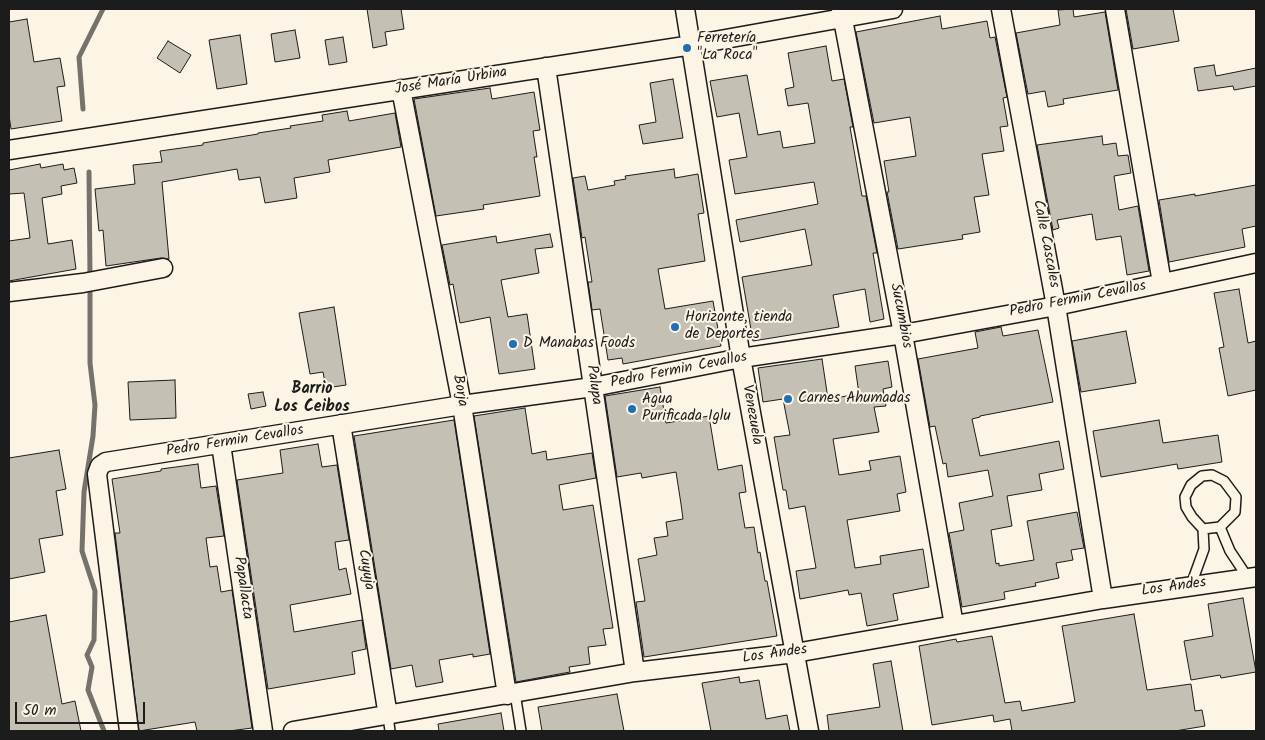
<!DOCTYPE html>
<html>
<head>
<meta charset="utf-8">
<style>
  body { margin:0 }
  #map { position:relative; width:1265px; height:740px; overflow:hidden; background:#fcf5e5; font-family:Kalam,sans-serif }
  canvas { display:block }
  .frame { position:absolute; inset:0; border:10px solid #1c1c1c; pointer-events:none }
  .scale { position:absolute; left:15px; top:702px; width:130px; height:22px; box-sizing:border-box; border:2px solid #1c1c1c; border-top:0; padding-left:6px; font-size:15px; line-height:18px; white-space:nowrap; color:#1c1c1c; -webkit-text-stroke:4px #fcf5e5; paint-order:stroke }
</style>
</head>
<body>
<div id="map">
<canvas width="1265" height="740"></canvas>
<div class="frame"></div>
<div class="scale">50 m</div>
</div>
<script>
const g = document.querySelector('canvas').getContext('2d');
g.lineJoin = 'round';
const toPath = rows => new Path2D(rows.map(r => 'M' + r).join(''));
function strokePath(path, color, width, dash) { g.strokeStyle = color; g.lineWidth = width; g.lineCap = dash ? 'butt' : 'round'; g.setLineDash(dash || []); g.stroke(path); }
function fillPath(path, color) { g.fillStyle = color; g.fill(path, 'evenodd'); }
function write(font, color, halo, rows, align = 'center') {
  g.font = font + ' Kalam,sans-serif'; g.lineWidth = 4; g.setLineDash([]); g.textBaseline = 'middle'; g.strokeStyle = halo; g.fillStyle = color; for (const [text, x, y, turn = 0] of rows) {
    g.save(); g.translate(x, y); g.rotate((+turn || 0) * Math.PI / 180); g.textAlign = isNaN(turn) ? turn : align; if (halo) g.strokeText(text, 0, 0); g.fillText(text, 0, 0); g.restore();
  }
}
strokePath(toPath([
  [83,109,79,57,103,9],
  [89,172,90,278],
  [90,286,90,363,95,405,93,436,84,492,82,551,95,591,94,640,87,655,92,667,88,690,104,731]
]), '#75726c', 5);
const building = toPath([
  [367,9,401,9,404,29,385,32,387,45,373,48,367,9],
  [1073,9,1074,17,1105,12,1118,90,1063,99,1064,104,1048,107,1045,91,1028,94,1016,33,1060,25,1058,10,1073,9],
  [1126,9,1173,9,1179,41,1133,49,1126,9],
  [940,16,942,29,987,21,990,38,995,37,1007,97,1003,98,1008,126,1000,127,1004,151,982,154,989,195,974,197,980,232,962,235,963,239,898,249,887,192,889,192,884,161,916,156,910,117,874,123,856,32,940,16],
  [27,19,34,62,60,58,65,86,57,87,62,121,11,129,9,115,9,22,27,19],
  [295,30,300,58,275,62,271,34,295,30],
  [240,35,247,84,217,89,209,40,240,35],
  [343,37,347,62,329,65,325,40,343,37],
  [168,41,191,55,180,73,157,58,168,41],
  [826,46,832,81,844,79,853,127,850,127,862,196,866,196,877,253,873,253,884,319,870,322,865,289,833,295,839,327,753,341,742,277,812,265,805,229,740,242,736,220,818,204,814,182,735,194,729,160,747,157,739,113,717,117,710,81,747,75,758,135,780,131,783,148,815,143,808,103,788,106,785,89,794,87,788,53,826,46],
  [1214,65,1216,76,1256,68,1256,86,1234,90,1233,86,1198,91,1194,68,1214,65],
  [673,79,683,138,643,144,639,125,656,122,650,83,673,79],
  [490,88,492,99,534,92,540,130,533,131,537,157,534,157,540,196,483,205,484,209,436,216,414,99,490,88],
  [347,111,349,121,395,113,401,147,328,160,330,172,294,178,297,198,265,203,260,177,239,180,237,169,162,182,169,259,161,258,106,266,103,230,99,231,95,189,135,184,133,165,162,162,160,151,203,145,203,143,258,134,258,133,291,128,290,126,323,121,322,115,347,111],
  [1102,136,1103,145,1116,143,1118,156,1128,155,1131,173,1114,176,1119,210,1138,206,1149,271,1127,275,1121,236,1096,240,1092,214,1057,220,1059,228,1053,230,1037,145,1102,136],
  [40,164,41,168,63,164,64,170,74,168,77,183,61,186,62,194,42,198,48,244,72,240,76,269,9,281,9,241,30,238,24,193,9,194,9,170,40,164],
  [674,169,675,178,698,174,704,213,698,214,705,261,658,269,665,309,713,301,721,346,623,364,622,358,608,360,600,309,592,310,588,282,592,282,585,237,582,238,573,178,585,176,588,190,615,185,614,181,626,179,625,176,674,169],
  [1256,185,1256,226,1242,229,1245,247,1169,262,1159,200,1195,194,1195,196,1256,185],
  [550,234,553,247,535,249,539,273,501,280,508,317,527,314,535,369,499,374,490,317,460,323,453,284,450,285,442,245,496,236,497,243,550,234],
  [1239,289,1248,343,1256,341,1256,390,1228,396,1219,348,1224,347,1214,293,1239,289],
  [334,307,346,385,326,388,323,372,310,374,299,313,334,307],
  [1001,327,1003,336,1038,330,1053,402,980,416,980,417,972,419,980,456,1059,441,1064,469,1039,474,1042,490,1007,496,1012,526,991,530,996,564,999,563,999,566,1034,560,1027,521,1077,512,1084,548,1071,550,1073,560,1056,563,1059,578,1035,583,1036,586,1004,592,1005,599,962,607,949,533,964,530,959,503,993,496,988,470,948,477,946,463,943,464,935,426,930,427,918,359,978,348,975,332,1001,327],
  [1126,331,1136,383,1081,392,1072,341,1126,331],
  [822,359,828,399,859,394,855,366,888,361,892,387,883,389,886,406,874,407,879,432,833,439,839,475,871,470,869,461,900,456,906,492,897,494,900,511,847,520,855,568,881,564,880,556,923,549,929,587,893,594,898,620,867,626,861,593,849,595,848,590,800,599,796,571,816,568,805,506,789,509,786,490,783,490,774,437,790,435,783,399,763,402,758,368,822,359],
  [175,380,176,418,130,420,128,382,175,380],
  [660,387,666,423,709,416,718,470,742,465,746,492,739,493,745,528,754,527,758,553,760,552,765,581,767,581,777,636,644,657,636,602,645,601,638,559,657,555,654,538,668,536,666,522,683,519,681,504,676,472,642,478,641,473,617,477,605,396,660,387],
  [263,392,266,406,251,409,248,394,263,392],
  [525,408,532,454,546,451,547,460,592,453,596,478,559,485,563,510,593,505,613,628,603,629,606,645,588,647,590,664,569,667,570,672,516,682,474,416,525,408],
  [454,420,490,654,473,657,473,654,439,660,443,682,416,687,412,665,391,669,354,436,454,420],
  [1159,420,1163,443,1218,435,1222,462,1178,469,1177,464,1101,477,1093,431,1159,420],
  [318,444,322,467,337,465,349,540,335,542,339,570,346,568,351,594,290,605,294,632,362,620,366,649,352,652,355,674,268,689,237,480,283,473,280,450,318,444],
  [59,450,66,489,56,491,63,535,39,539,45,572,9,579,9,458,59,450],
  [198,464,201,488,216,486,224,536,206,538,210,567,217,566,221,592,232,590,252,728,229,731,197,731,195,722,139,731,115,533,120,533,112,479,161,471,161,469,198,464],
  [1243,598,1256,672,1221,678,1220,675,1191,680,1184,641,1213,636,1208,604,1243,598],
  [1134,614,1147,690,1191,684,1195,711,1202,710,1205,726,1175,731,1012,731,1010,719,994,722,993,715,932,725,919,646,956,639,957,642,992,636,1005,703,1020,701,1022,711,1075,702,1062,626,1134,614],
  [46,615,62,704,75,701,81,731,9,731,9,622,46,615],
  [891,661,903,731,829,731,827,715,880,707,873,664,891,661],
  [739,677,740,683,759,680,766,719,787,715,790,731,711,731,702,683,739,677],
  [617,694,624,731,542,731,538,707,617,694],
  [501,713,504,731,439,731,438,724,501,713]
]);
fillPath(building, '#c4c0b3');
strokePath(building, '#1c1c1c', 1);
const lane = toPath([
  [1203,529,1192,517,1186,507,1185,497,1191,485,1202,476,1212,475,1224,481,1236,497,1235,512,1220,527],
  [1191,585,1204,549,1203,529,1220,527,1230,551,1248,578],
  [515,693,521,731],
  [388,716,390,731]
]);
const street = toPath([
  [685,9,741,358,809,731],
  [841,9,903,334,954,625],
  [1001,9,1056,306,1103,599],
  [1115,9,1162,283],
  [546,67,635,672],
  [401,89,462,405,507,695],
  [9,150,692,45,893,9],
  [9,292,83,283,163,268],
  [341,424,388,716],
  [221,444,263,731],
  [129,731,97,474,100,466,106,462,462,405,593,387,741,358,903,334,1056,306,1256,263],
  [293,731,635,672,795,653,1103,599,1256,577]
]);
strokePath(lane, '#1c1c1c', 12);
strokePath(street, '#1c1c1c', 21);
strokePath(lane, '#fcf5e5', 9);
strokePath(street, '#fcf5e5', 18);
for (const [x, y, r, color] of [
  [687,48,5,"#1f6fb2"],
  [675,327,5,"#1f6fb2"],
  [513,344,5,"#1f6fb2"],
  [788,399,5,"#1f6fb2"],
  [632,409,5,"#1f6fb2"]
]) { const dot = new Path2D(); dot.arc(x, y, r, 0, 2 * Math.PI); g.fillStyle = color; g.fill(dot); strokePath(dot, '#fcf5e5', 2); }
write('15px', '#1c1c1c', '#fcf5e5', [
  ["Ferretería",697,39],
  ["\"La Roca\"",697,56],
  ["Horizonte, tienda",685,318],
  ["de Deportes",685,335],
  ["D Manabas Foods",523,344],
  ["Carnes Ahumadas",798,399],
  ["Agua",642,400],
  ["Purificada Iglu",642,417]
], 'left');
write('15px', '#1c1c1c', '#fcf5e5', [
  ["José María Urbina",451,82,-9],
  ["Calle Cascales",1045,244,79],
  ["Pedro Fermin Cevallos",1078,300,-11],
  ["Sucumbios",900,316,79],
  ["Pedro Fermin Cevallos",679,371,-11],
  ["Palupa",593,385,82],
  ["Borja",459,391,80],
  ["Venezuela",751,415,80],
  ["Pedro Fermin Cevallos",235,442,-9],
  ["Cuyuja",365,570,81],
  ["Papallacta",242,588,82],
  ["Los Andes",1174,588,-8],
  ["Los Andes",775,655,-8]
]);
write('bold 16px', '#1c1c1c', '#fcf5e5', [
  ["Barrio",312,390],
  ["Los Ceibos",312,408]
]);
</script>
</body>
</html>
